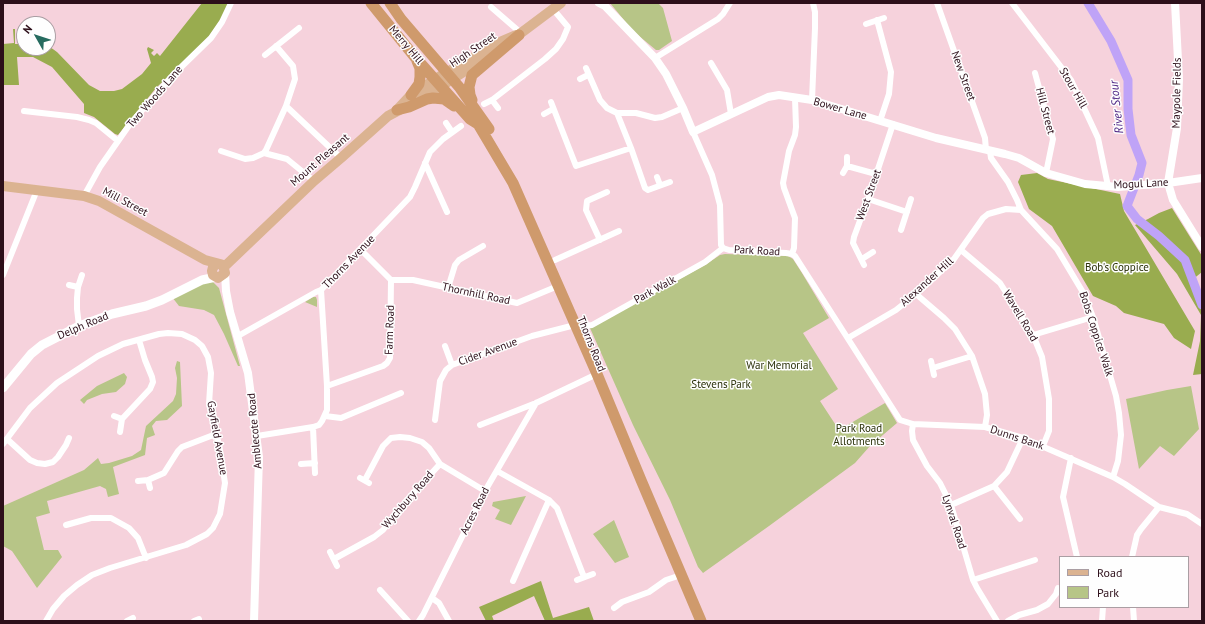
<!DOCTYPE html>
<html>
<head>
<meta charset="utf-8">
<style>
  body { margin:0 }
  #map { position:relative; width:1205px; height:624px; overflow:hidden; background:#f6d2dc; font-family:"PT Sans",sans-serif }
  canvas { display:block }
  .frame { position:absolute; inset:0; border:4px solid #2d0f1a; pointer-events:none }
  .legend { position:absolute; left:1059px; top:556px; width:130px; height:52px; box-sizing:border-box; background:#fefefe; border:1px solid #aa9ea3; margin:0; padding:5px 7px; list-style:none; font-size:12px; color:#2d0f1a }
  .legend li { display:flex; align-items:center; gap:8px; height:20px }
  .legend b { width:20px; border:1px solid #aa9ea3 }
  .north { position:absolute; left:16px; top:16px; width:40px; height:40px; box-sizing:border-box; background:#fefefe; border:1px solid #aa9ea3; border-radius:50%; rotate:309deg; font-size:11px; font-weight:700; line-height:16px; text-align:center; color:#2d0f1a }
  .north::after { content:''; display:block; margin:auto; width:14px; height:18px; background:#266b5f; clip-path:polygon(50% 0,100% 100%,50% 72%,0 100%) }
</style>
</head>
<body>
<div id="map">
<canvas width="1205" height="624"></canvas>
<div class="frame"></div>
<ul class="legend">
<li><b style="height:5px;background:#dbb391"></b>Road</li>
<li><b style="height:11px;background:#b7c587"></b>Park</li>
</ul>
<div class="north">N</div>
</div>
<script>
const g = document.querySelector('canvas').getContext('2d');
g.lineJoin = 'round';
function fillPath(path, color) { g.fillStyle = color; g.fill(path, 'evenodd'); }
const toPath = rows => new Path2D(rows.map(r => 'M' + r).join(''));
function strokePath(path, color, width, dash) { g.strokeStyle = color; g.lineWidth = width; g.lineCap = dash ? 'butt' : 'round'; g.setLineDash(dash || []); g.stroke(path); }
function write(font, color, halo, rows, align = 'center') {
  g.font = font + ' "PT Sans",sans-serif'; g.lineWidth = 3; g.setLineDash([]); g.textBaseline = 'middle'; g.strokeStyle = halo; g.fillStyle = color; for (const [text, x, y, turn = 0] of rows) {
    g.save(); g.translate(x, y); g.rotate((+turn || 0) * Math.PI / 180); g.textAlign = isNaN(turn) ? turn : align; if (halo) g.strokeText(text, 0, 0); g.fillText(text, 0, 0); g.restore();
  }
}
fillPath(toPath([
  [610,3,658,3,663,8,672,41,659,50,656,50,633,31],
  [725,254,788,256,793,259,802,273,829,318,803,333,838,389,820,401,839,430,885,403,897,423,870,446,855,463,769,526,703,573,698,567,670,500,633,425,590,328,705,265,720,255],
  [207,281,213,282,219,288,240,366,238,366,224,334,214,315,204,310,179,306,172,297],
  [313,297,316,297,317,300,317,307,305,302],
  [177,361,180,362,182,406,167,420,156,421,152,426,155,435,147,438,145,455,113,467,119,494,108,497,106,489,100,486,47,501,50,513,36,517,44,550,58,550,62,557,37,588,12,551,3,546,3,506,84,470,98,458,101,464,109,463,132,456,141,450,146,426,173,401,176,394,177,378,175,368],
  [124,373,127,377,125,384,116,392,102,394,87,400,84,404,80,400,97,386],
  [1191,386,1199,429,1174,456,1160,446,1139,469,1126,399,1167,390],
  [526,496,511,525,495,519,500,510,492,506,493,502],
  [614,520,629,557,615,563,593,534]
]), '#b7c587');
fillPath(toPath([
  [202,3,229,3,225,13,208,38,156,88,118,135,115,134,94,117,84,113,84,104,52,67,33,57,17,57,19,85,3,85,3,44,14,43,13,29,15,29,15,44,24,44,24,48,50,47,57,52,89,85,100,91,114,91,122,89,142,74,151,63,147,49,148,47,154,50,151,53,154,56,157,53,160,56],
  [1037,173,1048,179,1120,194,1124,211,1195,331,1191,349,1174,338,1164,324,1124,313,1116,306,1093,296,1052,226,1029,209,1018,182,1021,175],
  [1172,208,1202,256,1202,272,1192,280,1202,305,1202,374,1193,375,1200,341,1201,315,1177,274,1135,225,1148,219,1159,213],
  [541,581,553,618,589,607,594,621,545,621,534,596,492,616,494,621,486,621,479,607]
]), '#99ac4f');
strokePath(toPath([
  [1088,3,1111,41,1128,80,1128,109,1131,135,1142,163,1139,175,1127,206,1137,219,1159,236,1185,260,1202,305]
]), '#bfa3f7', 9);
strokePath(toPath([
  [937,3,985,138,986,150],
  [1012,3,1071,80,1098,138,1108,186],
  [491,7,521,33],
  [877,20,891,72,889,94,880,121],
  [866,24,884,18],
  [265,55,299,28],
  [655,58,718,19,723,14,730,3],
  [711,63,727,90,731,114],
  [586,68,600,100,607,108,617,113,636,113,655,118,662,117,683,108],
  [1035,73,1053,139,1046,173],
  [580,79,588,75],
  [492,100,498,108],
  [812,100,815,28,815,12,813,3],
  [551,102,576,166,631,148],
  [484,104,492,100,545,59,556,49,563,39,568,27,553,9],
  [286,106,341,158],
  [24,111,77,117,89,120,96,123,118,141],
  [617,113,631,148,645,188,648,190,670,182],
  [544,114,553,109],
  [446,123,452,132],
  [693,132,712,175,720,205,721,245,723,248,729,250,786,253,792,254,795,256,900,420,913,424,985,427,1023,438,1113,477,1125,484,1159,507,1187,514,1202,524],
  [221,151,245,159,253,158,264,153,287,159,314,181],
  [990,151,991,158,1008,182,1017,200,1021,210,1057,249,1084,294,1093,317,1116,396,1119,413,1121,435,1118,461,1113,477],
  [264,153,266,150,286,106,295,79,293,66,276,46],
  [425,163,447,212],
  [847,166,876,174],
  [843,173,847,166,847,157],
  [657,177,660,185],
  [84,196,100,167,130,124,173,75,211,38,222,22,231,3],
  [868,199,907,212],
  [901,230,911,199],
  [600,240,586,210,587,201,607,192],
  [360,249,391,280],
  [961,250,1000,283,1033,335,1042,357,1049,399,1049,431,1043,446],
  [792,254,794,248,795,218,784,188,783,183,789,151,795,135,796,127,795,98],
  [862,259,873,252],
  [555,260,619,231],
  [864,265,853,243,854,237,868,199,893,124],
  [3,275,37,190],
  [391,280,413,280,517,303,558,286],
  [69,285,78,287],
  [448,288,455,265,459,260,483,246],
  [916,294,944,318,955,329,972,356,985,394,987,415,985,427],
  [79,326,77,309,77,298,78,287,82,275],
  [584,326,592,325,705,262,723,248],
  [1033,335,1093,317],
  [238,336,316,292,321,290],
  [848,338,896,310,916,294,954,259,983,218,988,214,1006,209,1021,210],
  [445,346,452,365],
  [931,361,934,375],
  [933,368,972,356],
  [327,386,383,366,387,363,390,358,391,280],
  [114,416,122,419],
  [325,416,341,418,401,393],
  [435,420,440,381,446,370,452,365,532,336,575,325],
  [913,424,912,431,913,440,927,466,940,483,951,505,973,580,977,588,997,621],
  [480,425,536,403,597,374],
  [313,427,315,473],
  [120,432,122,419,150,389,153,382,152,377,145,360,139,340],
  [257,436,313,427,319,425,322,421,327,410,327,386,321,290,410,197,415,187,430,152,443,139,461,126],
  [7,439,30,460,37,463,45,464,53,462,58,457,66,445,69,438],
  [3,444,30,408,57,383,98,356,123,344,159,334,168,333,182,334,195,340,202,346,208,357,211,373,209,404,219,445,225,483,220,514,213,528,207,534,186,545,110,568,92,575,77,585,64,596,53,609,46,621],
  [1071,458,1063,497,1077,557],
  [301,464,315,463],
  [497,471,549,500,557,508,584,577],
  [360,478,369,483],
  [148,480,150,488],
  [365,480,383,446,391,438,400,437,410,438,422,442,429,448,440,464,485,491],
  [138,481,148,480,164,473,178,451,182,447,216,434],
  [994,486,1020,519],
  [951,505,994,486,1007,472,1023,438],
  [66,525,91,518,111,518,129,528,138,538,146,558],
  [330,552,337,566],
  [1132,557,1137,535,1141,529,1159,507],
  [334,559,374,537,383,530,406,501,440,464],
  [577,580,593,574],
  [973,580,1035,560],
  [513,581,549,500],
  [380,590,408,621],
  [432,598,439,603,449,621],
  [1133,607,1134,621],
  [614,608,622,602,649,592,666,580,681,575],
  [127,621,133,618],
  [194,621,199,619],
  [419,621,423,615,485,491,536,403],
  [1008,621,1019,615,1037,610,1048,604,1056,594,1058,588],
  [1102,621,1103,607]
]), '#fff', 6);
strokePath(toPath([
  [599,3,605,6,655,58,666,74,683,108,693,132,768,97,779,95,812,100,936,138,1005,154,1019,158,1046,173,1085,184,1118,187,1168,183,1202,178],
  [1175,3,1179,79,1178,103,1177,128,1168,183,1173,200,1202,247],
  [225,273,226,291,230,312,248,373,259,457,254,621]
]), '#fff', 8);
strokePath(toPath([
  [3,388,31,354,42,345,79,326,112,314,146,306,162,300,202,280,216,277]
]), '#fff', 9);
strokePath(toPath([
  [513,39,561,3],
  [421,99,490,55],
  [397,110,411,95,442,75,502,41,516,35],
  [3,186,84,196,99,201,205,260,220,264,223,265,225,273,218,278,213,275,212,271,213,267,217,264],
  [224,267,314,181,341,158,388,116,405,107]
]), '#dbb391', 10);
strokePath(toPath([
  [371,3,414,56,470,119,478,124,513,183,597,374,641,480,701,621],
  [390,3,401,19,460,88,489,129],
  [411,95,419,84,420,77,420,68,417,61],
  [472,100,470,95,469,87,472,75,519,35],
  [397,110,409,107,427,99,433,98,444,99,454,106]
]), '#cf9a6c', 11);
write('11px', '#2d0f1a', '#fefefe', [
  ["Merry Hill",406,45,50],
  ["High Street",473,50,-34],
  ["New Street",963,76,70],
  ["Stour Hill",1073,88,60],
  ["Maypole Fields",1177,93,-89],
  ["Two Woods Lane",155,97,-49],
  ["Bower Lane",840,109,16],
  ["Hill Street",1045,111,75],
  ["Mount Pleasant",320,160,-41],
  ["Mogul Lane",1141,184,-3],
  ["West Street",869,195,-70],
  ["Mill Street",125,202,28],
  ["Park Road",757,251,3],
  ["Thorns Avenue",349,262,-46],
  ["Alexander Hill",927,282,-42],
  ["Park Walk",655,290,-29],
  ["Thornhill Road",476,294,12],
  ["Wavell Road",1020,316,59],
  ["Delph Road",83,326,-23],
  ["Farm Road",390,330,-88],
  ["Bobs Coppice Walk",1096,334,72],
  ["Thorns Road",591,344,68],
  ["Cider Avenue",488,352,-20],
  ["Amblecote Road",255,431,-95],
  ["Gayfield Avenue",217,438,80],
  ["Dunns Bank",1017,438,18],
  ["Wychbury Road",408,500,-49],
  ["Acres Road",475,511,-63],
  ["Lynval Road",954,522,72]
]);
write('11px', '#293008', '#fefefe', [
  ["Bob's Coppice",1117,268],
  ["War Memorial",779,366],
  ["Stevens Park",721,385],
  ["Park Road",859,429],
  ["Allotments",859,442]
]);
write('italic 12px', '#4f2685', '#fefefe', [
  ["River Stour",1117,107,-96]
]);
</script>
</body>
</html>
